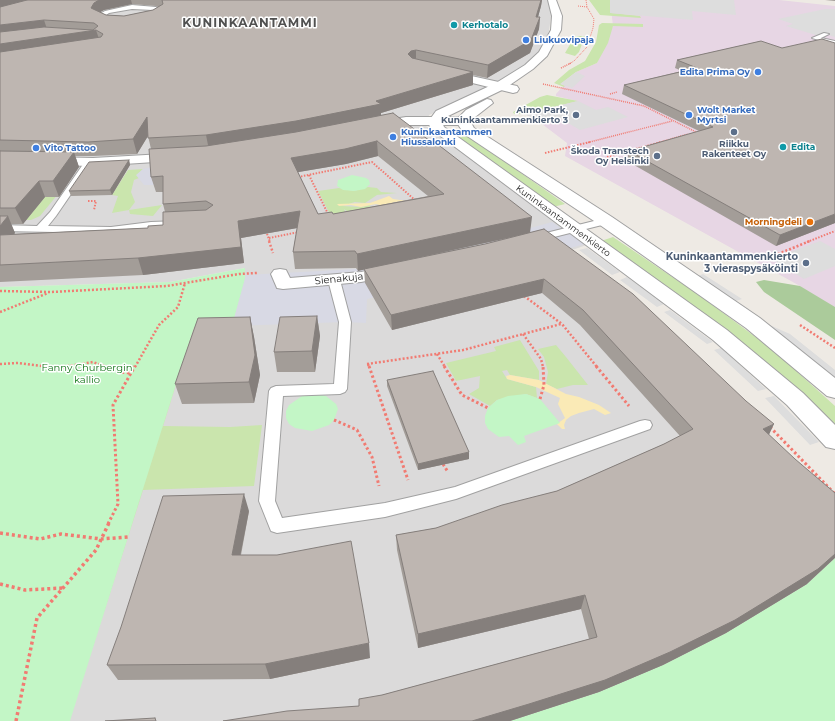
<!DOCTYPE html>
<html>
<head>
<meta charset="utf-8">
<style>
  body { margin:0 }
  canvas { display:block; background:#eeeae4 }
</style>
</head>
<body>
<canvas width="835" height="721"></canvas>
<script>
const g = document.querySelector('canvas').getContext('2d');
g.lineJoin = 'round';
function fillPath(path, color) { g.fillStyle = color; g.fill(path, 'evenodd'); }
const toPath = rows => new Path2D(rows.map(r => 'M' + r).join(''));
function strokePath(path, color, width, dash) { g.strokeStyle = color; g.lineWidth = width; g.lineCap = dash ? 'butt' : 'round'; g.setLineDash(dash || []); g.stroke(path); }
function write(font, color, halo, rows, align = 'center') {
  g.font = font + ' Montserrat,sans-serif'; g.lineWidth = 3; g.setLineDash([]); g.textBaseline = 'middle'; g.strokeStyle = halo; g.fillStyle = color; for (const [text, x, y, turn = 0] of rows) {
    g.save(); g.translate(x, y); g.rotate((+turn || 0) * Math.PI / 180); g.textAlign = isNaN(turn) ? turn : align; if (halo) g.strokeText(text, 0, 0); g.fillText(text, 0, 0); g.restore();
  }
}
fillPath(toPath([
  [0,0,548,0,551,16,549,31,545,43,535,58,518,71,458,103,429,115,426,126,592,243,561,254,835,511,835,558,807,584,726,633,663,665,599,692,510,721,69,721,194,327,245,268,170,282,0,287]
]), '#dbdada');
fillPath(toPath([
  [610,0,779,0,835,6,835,314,800,286,565,156,567,143,542,124,525,114,577,101,556,96,556,94,576,72,597,63,613,26]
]), '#e7d6e4');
fillPath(toPath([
  [589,0,610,0,611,13,640,16,641,18,600,15],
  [602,23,643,24,643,27,613,26,608,43,597,63,576,72,561,84,565,86,564,87,554,83,569,70,585,61,596,42,599,25],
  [575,36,585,36,579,52,575,56,565,53],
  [547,95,578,101,525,114,514,114,513,112,540,97],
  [466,136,511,166,565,204,553,207,456,138],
  [143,169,137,175,139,178,134,180,131,192,135,202,129,210,162,205,153,216,130,214,129,210,112,213,118,196,112,195,128,170],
  [368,187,377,188,381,192,397,193,377,195,365,203,355,202,342,206,361,207,369,205,376,211,354,216,344,209,348,218,333,220,318,191,339,188,354,191],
  [48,193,58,194,40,216,31,220,0,220,30,215],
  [613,237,699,295,773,350,835,406,835,428,780,374,742,342,601,241],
  [135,327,211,327,194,327,163,426,230,427,262,425,254,486,143,490,69,721,13,721],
  [520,340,539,371,539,380,510,375,507,370,502,371,507,379,536,387,537,398,526,394,497,400,490,406,469,394,479,388,480,376,456,381,446,363,496,351,494,347],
  [556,345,566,357,588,385,573,385,557,389,546,384,548,372,544,357,538,349]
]), '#cae5ad');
fillPath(toPath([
  [764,280,800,286,835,307,835,340,764,292,756,282]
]), '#abcb9b');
fillPath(toPath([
  [389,196,393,199,407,201,394,202,389,207,376,204,361,207,351,205,339,206,337,204,370,203],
  [510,375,539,380,566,394,579,397,599,405,611,413,605,415,594,409,579,413,571,416,566,420,564,425,565,429,562,429,557,424,565,418,558,404,560,398,536,387,507,379,506,376]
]), '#faeab6');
fillPath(toPath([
  [352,175,366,178,369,180,370,184,365,189,354,191,343,190,337,186,338,180],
  [245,268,245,279,232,326,194,327,70,721,0,721,0,287,170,282],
  [317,394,326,396,336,404,338,409,334,420,329,425,312,431,295,428,289,424,286,418,286,411,289,405,302,396],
  [526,394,540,399,560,423,524,436,526,442,518,445,509,436,499,437,488,429,485,423,485,416,488,408,497,400,508,396],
  [835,558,835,721,510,721,599,692,663,665,726,633,807,584]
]), '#c3f6c6');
fillPath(toPath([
  [610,0,734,0,736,15,692,11,693,20,610,13],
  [825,9,835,9,835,37,826,34,819,36,786,26,793,24,778,19],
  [576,72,585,76,572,88,560,84],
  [578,101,596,110,608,107,628,117,580,130,561,119,542,124,525,114],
  [820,241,835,249,835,266,804,279,772,259],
  [587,248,620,272,612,275,579,250],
  [703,274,742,299,736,301,698,276],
  [627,277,664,304,657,307,620,280],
  [670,310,713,342,707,344,664,312],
  [765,323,790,334,835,370,835,381],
  [721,348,766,389,758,391,714,350],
  [774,396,819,442,810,445,765,398]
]), '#ddd');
fillPath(toPath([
  [152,167,155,185,144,185,136,175,143,169],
  [552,222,585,244,473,275,367,299,366,323,345,322,232,326,246,275,374,268,470,245]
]), '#d8d9e4');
const service = toPath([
  [132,5,156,7,163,11,164,14,155,20,127,26,110,25,96,19,98,15,105,11,132,5],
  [132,9,153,10,158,13,151,18,127,22,111,21,102,18,109,13,132,9],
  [824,33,829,34,821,38,835,41,835,45,812,38,824,33],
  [89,159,93,162,56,216,48,226,111,227,151,222,180,221,185,224,180,227,151,228,111,233,0,231,0,225,37,226,50,212,86,160,89,159],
  [606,218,610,219,611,221,610,223,546,239,541,236,542,234,606,218],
  [334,277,338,278,340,280,351,322,347,389,345,392,340,394,283,396,275,501,282,518,385,503,455,487,640,421,645,420,650,421,652,425,650,429,456,499,385,517,277,533,271,531,259,501,269,391,271,388,276,386,334,384,339,322,328,280,330,278,334,277]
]);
const pedestrian = toPath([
  [390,266,396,267,399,271,396,275,361,282,283,289,277,288,271,274,274,270,280,269,286,270,290,278,361,272,390,266]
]);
const minor = toPath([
  [444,70,517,86,519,89,517,92,513,93,440,75,438,73,440,71,444,70],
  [406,117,463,117,468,118,470,121,468,124,463,125,406,125,374,130,369,129,367,126,369,123,374,122,406,117],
  [181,153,186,154,188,157,186,160,93,166,0,164,0,156,93,158,181,153]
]);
const tertiary = toPath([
  [548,0,556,0,562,16,561,30,547,56,533,69,504,89,446,117,442,122,444,127,727,330,803,393,835,425,835,449,826,447,787,405,713,340,431,129,428,122,436,111,496,83,525,65,539,52,551,30,552,16,548,0],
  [487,99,491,100,493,103,470,121,474,128,612,217,760,318,835,378,835,398,827,396,746,328,600,225,464,134,456,121,457,119,466,110,487,99]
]);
strokePath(service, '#a1a1a1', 2);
strokePath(pedestrian, '#a1a1a1', 2);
strokePath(minor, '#a1a1a1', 2);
strokePath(tertiary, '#a1a1a1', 2);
strokePath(toPath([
  [578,6,587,7],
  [569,64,574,61,587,47,593,28,594,19,587,7,586,0]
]), '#f17b72', 1, [1, 1]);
strokePath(toPath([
  [561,68,571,63],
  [543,84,644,106,698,133],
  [610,94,617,92],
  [586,143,672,121],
  [657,143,688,134]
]), '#f17b72', 1.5, [1, 1]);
strokePath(toPath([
  [545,153,590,142],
  [607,157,661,142],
  [309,175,329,216],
  [298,177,372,162,416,201],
  [88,201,96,201,94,210],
  [266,231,270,242],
  [269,238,299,232],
  [807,242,835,231]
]), '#f17b72', 2, [1.5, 1.5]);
strokePath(toPath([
  [269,241,273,253],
  [778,254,810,241],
  [0,291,51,292,167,286,239,274,257,273],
  [524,296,562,324,597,367],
  [0,312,48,293],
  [800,325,835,348],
  [523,334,541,359,543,367],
  [437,354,445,367],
  [0,364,18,363,51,367],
  [367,364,463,350,561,324],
  [368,364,369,367],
  [63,367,93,362,106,367],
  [135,367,159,325,178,307,185,283]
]), '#f17b72', 2.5, [2, 2]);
strokePath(toPath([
  [43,366,58,368,69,366],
  [103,366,118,372,131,373],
  [369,366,408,480],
  [444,366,462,395,488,408],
  [596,366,629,406],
  [540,399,544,385,543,366],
  [334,420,357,430,372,457,379,486],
  [770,427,835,494],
  [443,464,448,472],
  [108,524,118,504,113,405,135,366]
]), '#f17b72', 3, [2.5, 2.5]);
strokePath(toPath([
  [0,533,40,539,61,534,101,539,128,537],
  [0,584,25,590,63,588],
  [16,721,37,618,96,550,109,523]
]), '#f17b72', 3.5, [3, 3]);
fillPath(service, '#fff');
fillPath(pedestrian, '#fff');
fillPath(minor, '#fff');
fillPath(tertiary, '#fff');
fillPath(toPath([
  [0,0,542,0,541,6,538,17,540,17,539,29,530,53,487,78,473,75,473,85,381,113,381,115,530,233,769,434,807,584,726,633,663,665,599,692,510,721,223,721,359,706,382,695,589,639,581,609,418,648,397,550,396,535,436,528,557,491,664,444,680,436,580,325,542,293,392,330,365,283,364,269,358,271,356,268,295,269,293,252,297,228,241,238,244,263,143,275,0,282],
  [132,4,156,6,158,7,153,10,124,16,106,15,100,12,104,10],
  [148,136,151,149,151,177,156,192,163,192,163,204,165,212,163,225,148,228,14,234,15,233,11,224,23,224,45,197,59,197,79,167,75,156,93,156,137,154],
  [378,156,428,196,333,214,318,214,298,172,346,164],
  [509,238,485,244,434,254],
  [825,0,835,0,835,1],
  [761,41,835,223,776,246,627,161,629,151,699,131,622,94,624,85,682,71,675,68,677,60],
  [129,160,130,165,112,195,71,196,69,191],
  [317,316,320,336,315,372,277,372,274,352],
  [250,317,254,337,260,375,254,403,182,404,175,384],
  [387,380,469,459,418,470,387,386],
  [249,511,241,555,370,658,270,679,118,680,107,665]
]), '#a39d98');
fillPath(toPath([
  [0,0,36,0,0,12],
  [99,0,131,0,132,4,104,10,97,14,91,8,94,3],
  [541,0,542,0,541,6,535,28,536,17],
  [540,17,539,29,530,53,487,78,488,65],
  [44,20,48,32,0,37,0,25],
  [96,30,100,42,0,56,0,44],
  [416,50,416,63,408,54,411,51],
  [473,72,473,85,381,113,381,118,209,150,206,135,376,101],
  [147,117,151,131,137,154,133,139],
  [377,141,378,156,346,164,293,173,291,158],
  [74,152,79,167,59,197,53,181],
  [129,160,130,165,112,195,110,190],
  [39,181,45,197,23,224,15,208],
  [300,211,303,227,241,238,244,263,143,275,138,258,238,221],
  [835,214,835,223,776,246,780,235],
  [8,216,15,233,0,251,0,226],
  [532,217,530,233,358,271,357,254],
  [544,279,542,293,392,330,391,315],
  [317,316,320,336,315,372,312,351],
  [250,317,254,337,260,375,254,403,249,382],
  [774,424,767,439,763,429],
  [469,452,469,459,418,470,418,464],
  [244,494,249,511,237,572,232,555],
  [835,554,835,558,807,584,726,633,663,665,599,692,510,721,472,721],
  [585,595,581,609,418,648,418,634],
  [369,643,370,658,270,679,265,664]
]), '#857f7c');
const building = toPath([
  [27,0,99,0,94,3,91,8,106,15,124,16,153,10,163,4,162,0,541,0,536,17,540,17,531,40,488,65,416,50,411,51,408,54,412,58,473,72,376,101,381,104,296,121,206,135,148,138,147,117,133,139,88,142,0,140,0,52,101,37,103,34,96,30,0,44,0,32,44,27,93,30,98,26,94,23,44,20,0,25,0,7,27,0],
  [822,39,835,43,835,214,780,235,629,151,713,127,624,85,697,68,677,60,761,41,782,48,822,39],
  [393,113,434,144,436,143,532,217,357,254,355,251,293,252,300,211,238,221,241,247,138,258,0,265,0,235,148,228,148,226,163,225,163,212,206,210,213,205,206,201,163,204,163,176,151,177,149,149,206,146,296,132,393,113],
  [377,141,444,194,333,214,332,212,318,214,291,158,345,149,377,141],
  [0,151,74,152,53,181,39,181,15,208,0,208,0,151],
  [129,160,110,190,69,191,89,162,129,160],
  [0,216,8,216,0,226,0,216],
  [544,229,633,294,746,401,774,424,763,429,795,459,835,493,835,492,835,554,818,569,735,620,670,652,605,680,529,704,472,721,223,721,287,711,359,706,359,699,382,695,597,637,585,595,418,634,396,535,436,528,502,505,557,491,664,444,693,429,583,310,544,279,391,315,364,269,485,244,544,229],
  [317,316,312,351,274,352,280,317,317,316],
  [250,317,255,355,249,382,175,384,198,318,250,317],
  [433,371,469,452,418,464,387,380,433,371],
  [244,494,232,555,277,555,351,541,369,643,265,664,107,665,121,627,163,496,244,494],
  [155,718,156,721,105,721,155,718]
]);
fillPath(building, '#beb6b1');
strokePath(building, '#857f7c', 1);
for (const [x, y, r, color] of [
  [454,25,4,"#0f9aa8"],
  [526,40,4,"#3f7fe0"],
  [758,72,4,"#3f7fe0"],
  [576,115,4,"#5c6f8a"],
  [689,115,4,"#3f7fe0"],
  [734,132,4,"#5c6f8a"],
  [393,137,4,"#3f7fe0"],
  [783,147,4,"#0f9aa8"],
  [36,148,4,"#3f7fe0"],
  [657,156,4,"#5c6f8a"],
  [810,222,4,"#e8710a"],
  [806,263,4,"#5c6f8a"]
]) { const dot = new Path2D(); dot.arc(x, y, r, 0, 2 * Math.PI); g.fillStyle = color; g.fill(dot); strokePath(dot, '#fff', 1.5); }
write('bold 9px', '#0d838f', '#fff', [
  ["Kerhotalo",462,25],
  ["Edita",791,147]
], 'left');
write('bold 9px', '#366cbe', '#fff', [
  ["Liukuovipaja",534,40],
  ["Edita Prima Oy",750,72,"right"],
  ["Wolt Market",697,110],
  ["Myrtsi",697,120],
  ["Kuninkaantammen",401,132],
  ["Hiussalonki",401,142],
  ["Vito Tattoo",44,148]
], 'left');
write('bold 9px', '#4e5e75', '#fff', [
  ["Aimo Park,",568,110],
  ["Kuninkaantammenkierto 3",568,120],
  ["Riikku",734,144,"center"],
  ["Rakenteet Oy",734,154,"center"],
  ["Škoda Transtech",649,151],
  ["Oy Helsinki",649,161]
], 'right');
write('9px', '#1d1d1d', '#fff', [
  ["Kuninkaantammenkierto",563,221,36]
]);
write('bold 9px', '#c56008', '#fff', [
  ["Morningdeli",802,222]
], 'right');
write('bold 10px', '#4e5e75', '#fff', [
  ["Kuninkaantammenkierto",798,257],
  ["3 vieraspysäköinti",798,269]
], 'right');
write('10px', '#1d1d1d', '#fff', [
  ["Sienakuja",339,279,-6]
]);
write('10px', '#127517', '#fff', [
  ["Fanny Churbergin",87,368],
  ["kallio",87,380]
]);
g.letterSpacing = '1px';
write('bold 12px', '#505050', '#fff', [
  ["KUNINKAANTAMMI",250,23]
]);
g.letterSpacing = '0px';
</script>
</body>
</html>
